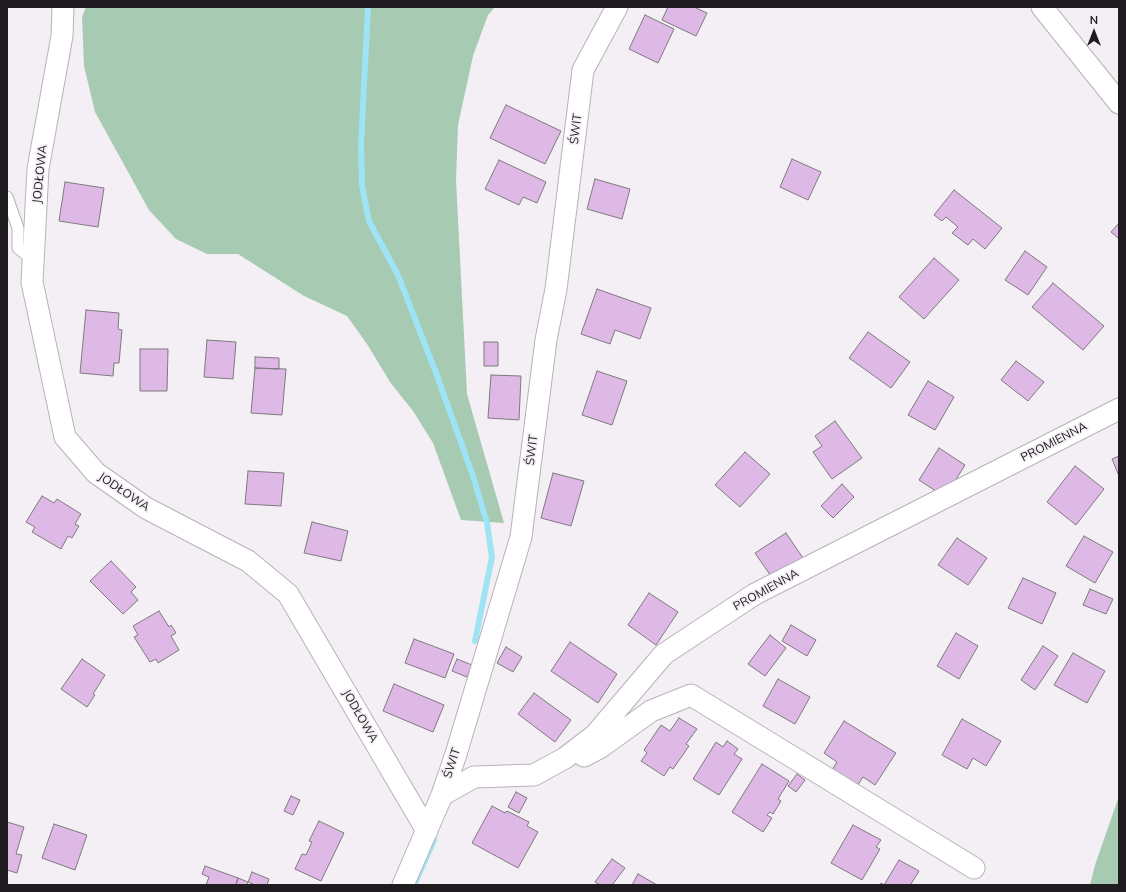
<!DOCTYPE html>
<html>
<head>
<meta charset="utf-8">
<style>
  body { margin:0 }
  #map { position:relative; width:1126px; height:892px; overflow:hidden; background:#f4eff5; font-family:Mulish,sans-serif }
  canvas { display:block }
  .frame { position:absolute; inset:0; border:8px solid #1e1c1e; pointer-events:none }
  .north { position:absolute; left:1074px; top:12px; width:40px; height:40px; -webkit-text-stroke:3px #f4eff5; paint-order:stroke; rotate:0deg; font-size:11px; font-weight:700; line-height:16px; text-align:center; color:#1e1c1e }
  .north::after { content:''; display:block; margin:auto; width:14px; height:18px; background:#1e1c1e; clip-path:polygon(50% 0,100% 100%,50% 72%,0 100%) }
</style>
</head>
<body>
<div id="map">
<canvas width="1126" height="892"></canvas>
<div class="frame"></div>
<div class="north">N</div>
</div>
<script>
const g = document.querySelector('canvas').getContext('2d');
g.lineJoin = 'round';
function fillPath(path, color) { g.fillStyle = color; g.fill(path, 'evenodd'); }
const toPath = rows => new Path2D(rows.map(r => 'M' + r).join(''));
function strokePath(path, color, width, dash) { g.strokeStyle = color; g.lineWidth = width; g.lineCap = dash ? 'butt' : 'round'; g.setLineDash(dash || []); g.stroke(path); }
function write(font, color, halo, rows, align = 'center') {
  g.font = font + ' Mulish,sans-serif'; g.lineWidth = 3.5; g.setLineDash([]); g.textBaseline = 'middle'; g.strokeStyle = halo; g.fillStyle = color; for (const [text, x, y, turn = 0] of rows) {
    g.save(); g.translate(x, y); g.rotate((+turn || 0) * Math.PI / 180); g.textAlign = isNaN(turn) ? turn : align; if (halo) g.strokeText(text, 0, 0); g.fillText(text, 0, 0); g.restore();
  }
}
fillPath(toPath([
  [86,7,495,7,488,15,473,56,458,125,456,180,467,394,504,523,461,520,433,443,413,411,390,382,367,344,347,316,304,296,238,254,207,254,176,239,149,210,95,112,84,66,82,17],
  [1119,796,1119,885,1090,885,1095,865]
]), '#a6cab2');
strokePath(toPath([
  [368,7,361,144,362,186,369,221,398,275,436,373,473,476,487,523,492,557,475,641],
  [414,885,434,840]
]), '#9ee4f4', 6);
const building = toPath([
  [668,7,694,7,707,13,696,36,662,20,668,7],
  [645,15,674,29,658,63,629,49,645,15],
  [506,105,561,131,545,164,490,138,506,105],
  [792,159,821,172,808,200,780,187,792,159],
  [499,160,546,182,537,203,523,197,519,205,485,189,499,160],
  [595,179,630,189,622,219,587,209,595,179],
  [65,182,104,188,98,227,59,221,65,182],
  [954,190,1002,228,985,249,973,239,968,245,952,233,958,227,946,217,942,221,934,215,954,190],
  [1119,223,1119,239,1111,232,1119,223],
  [1025,251,1047,267,1028,295,1005,280,1025,251],
  [934,258,959,280,924,319,899,297,934,258],
  [1053,283,1104,326,1083,350,1032,307,1053,283],
  [597,289,651,308,640,339,615,330,610,344,581,334,597,289],
  [86,310,119,313,118,329,122,330,119,363,114,363,113,376,80,373,86,310],
  [868,332,910,362,891,388,849,358,868,332],
  [207,340,236,342,233,379,204,377,207,340],
  [484,342,498,342,498,366,484,366,484,342],
  [140,349,168,349,167,391,140,391,140,349],
  [255,357,279,358,279,369,255,368,255,357],
  [1016,361,1044,382,1028,401,1001,380,1016,361],
  [255,368,286,369,282,415,251,413,255,368],
  [597,371,627,381,612,425,582,415,597,371],
  [491,375,521,376,519,420,488,418,491,375],
  [928,381,954,397,935,430,908,415,928,381],
  [835,421,862,458,832,479,813,452,822,446,815,436,835,421],
  [939,448,965,465,945,497,919,480,939,448],
  [745,452,770,474,740,507,715,485,745,452],
  [1119,456,1119,476,1112,459,1119,456],
  [1075,466,1104,489,1076,525,1047,502,1075,466],
  [248,471,284,473,281,506,245,504,248,471],
  [553,473,584,481,571,526,541,518,553,473],
  [842,484,854,497,833,518,821,506,842,484],
  [42,496,54,503,57,499,81,514,75,524,79,526,72,538,68,536,61,549,32,532,35,527,26,522,42,496],
  [312,522,348,531,341,561,304,553,312,522],
  [786,533,803,558,773,579,755,553,786,533],
  [1084,536,1113,552,1095,583,1066,566,1084,536],
  [957,538,987,558,968,585,938,565,957,538],
  [111,561,136,587,131,592,138,600,123,614,90,581,111,561],
  [1023,578,1056,593,1042,624,1008,608,1023,578],
  [1090,589,1113,599,1106,614,1083,605,1090,589],
  [649,593,678,612,656,645,628,625,649,593],
  [159,611,169,627,171,625,176,633,171,636,179,650,158,663,156,659,150,662,134,637,138,635,133,626,159,611],
  [791,625,816,640,807,656,782,641,791,625],
  [956,633,978,646,959,679,937,666,956,633],
  [770,635,786,648,765,676,748,664,770,635],
  [414,639,454,654,445,678,405,663,414,639],
  [570,642,617,674,598,703,551,671,570,642],
  [1043,646,1058,656,1035,690,1021,680,1043,646],
  [506,647,522,657,513,672,497,663,506,647],
  [1073,653,1105,671,1087,703,1054,685,1073,653],
  [82,659,105,675,93,694,95,695,87,707,61,689,82,659],
  [457,659,472,665,467,677,452,671,457,659],
  [778,679,810,697,795,724,763,706,778,679],
  [394,684,444,705,433,732,383,711,394,684],
  [534,693,571,720,555,742,518,714,534,693],
  [679,718,697,729,686,744,689,746,673,769,670,767,664,776,641,761,647,753,644,750,661,725,670,731,679,718],
  [962,719,1001,741,986,766,973,758,967,769,942,755,962,719],
  [844,721,896,753,875,785,863,777,857,786,832,770,837,762,824,753,844,721],
  [727,741,738,749,734,754,742,759,719,795,693,779,716,742,723,747,727,741],
  [762,764,789,781,778,799,781,801,773,814,770,812,767,815,772,818,763,832,732,812,762,764],
  [797,774,805,780,796,792,788,786,797,774],
  [516,792,527,798,519,813,508,807,516,792],
  [291,796,300,800,293,815,284,811,291,796],
  [492,806,505,813,507,811,529,822,527,826,538,832,518,868,472,843,492,806],
  [319,821,344,833,321,881,295,869,302,854,306,855,312,842,309,841,319,821],
  [7,822,24,827,16,854,22,855,17,873,7,870,7,822],
  [54,824,87,835,75,870,42,858,54,824],
  [853,825,881,840,876,847,880,849,862,880,831,863,853,825],
  [612,859,625,868,612,885,600,885,595,882,612,859],
  [899,860,919,871,911,884,913,885,880,885,881,883,884,885,899,860],
  [205,866,238,878,236,885,206,885,209,877,202,874,205,866],
  [252,872,269,879,267,885,255,885,248,882,252,872],
  [638,874,657,885,632,885,638,874],
  [238,878,248,882,247,885,236,885,238,878]
]);
fillPath(building, '#deb9e5');
strokePath(building, '#7e797e', 1);
const lane = toPath([
  [7,197,18,228,18,248,33,260]
]);
const street = toPath([
  [63,7,62,36,38,169,32,282,65,437,96,473,146,508,248,561,288,594,427,831],
  [1042,7,1119,103],
  [584,756,601,747,651,711,691,695,974,868],
  [442,795,474,777,534,775,565,758,595,735,664,654,755,594,1119,409],
  [403,885,442,795,456,754,521,537,546,340,556,289,583,70,617,7]
]);
strokePath(lane, '#b7b3b8', 13);
strokePath(street, '#b7b3b8', 23);
strokePath(lane, '#fff', 11);
strokePath(street, '#fff', 21);
write('12px', '#1e1c1e', '#f4eff5', [
  ["ŚWIT",576,129,-83],
  ["JODŁOWA",40,174,-84],
  ["PROMIENNA",1054,442,-27],
  ["ŚWIT",532,450,-83],
  ["JODŁOWA",124,492,34],
  ["PROMIENNA",766,590,-29],
  ["JODŁOWA",360,716,60],
  ["ŚWIT",452,763,-72]
]);
</script>
</body>
</html>
